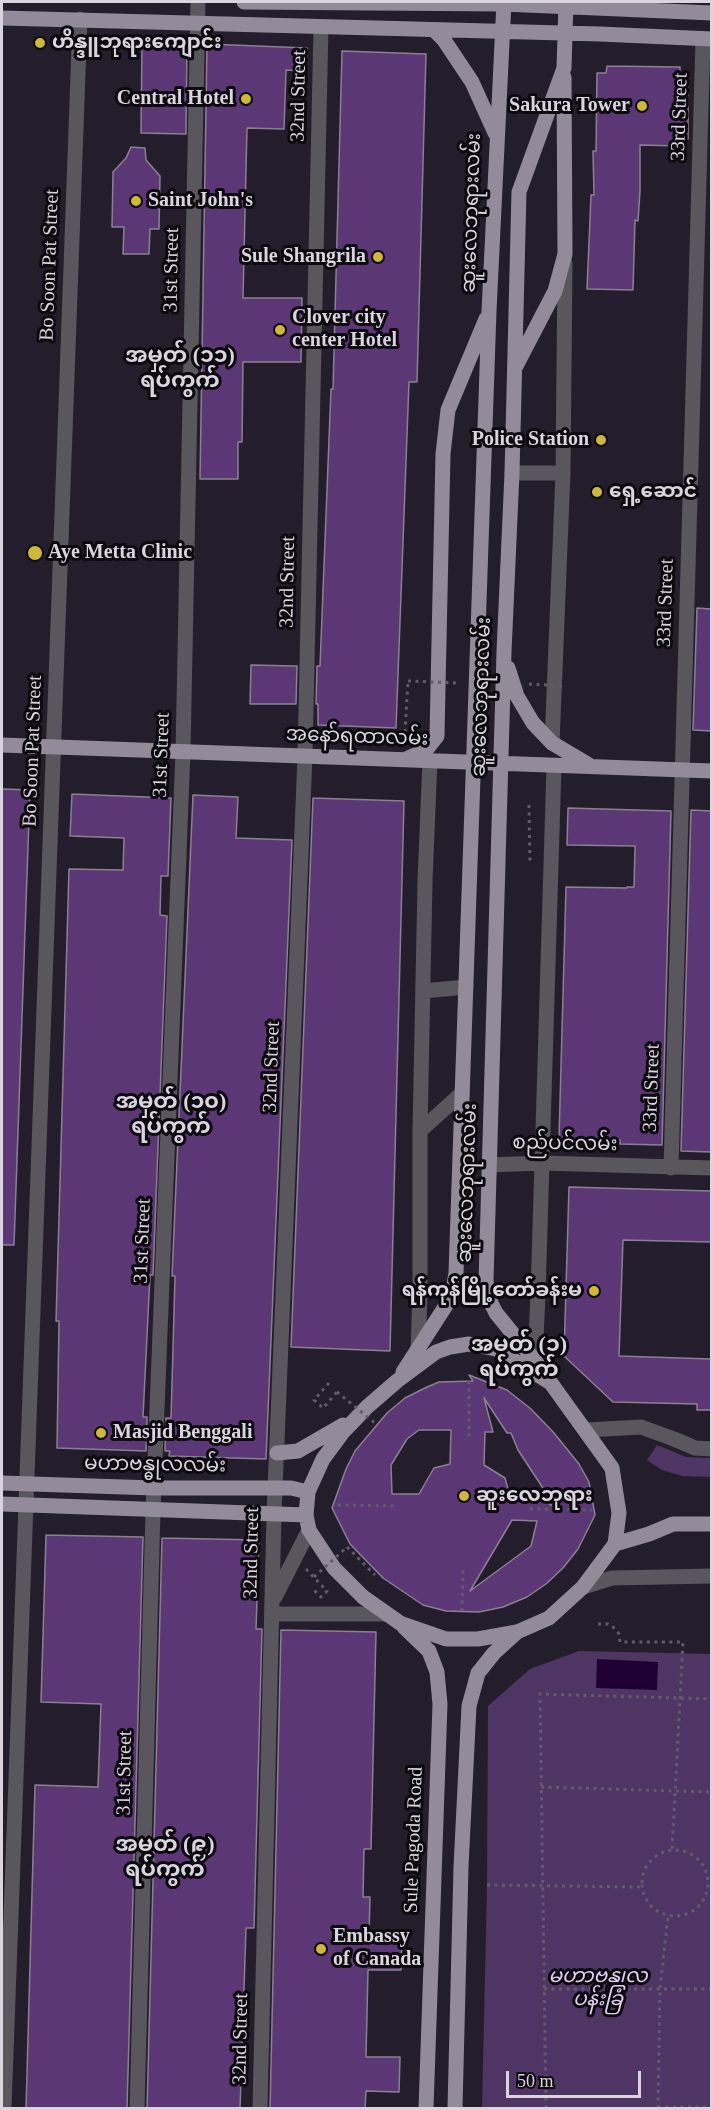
<!DOCTYPE html>
<html>
<head>
<meta charset="utf-8">
<style>
  body { margin:0 }
  #map { position:relative; width:713px; height:2110px; overflow:hidden; background:#241d2b; font-family:"Times New Roman",serif }
  canvas { display:block }
  .frame { position:absolute; inset:0; border:3px solid #d9d4dd; pointer-events:none }
  .scale { position:absolute; left:506px; top:2071px; width:135px; height:27px; box-sizing:border-box; border:3px solid #d9d4dd; border-top:0; padding-left:8px; font-size:18px; line-height:21px; white-space:nowrap; color:#d9d4dd; -webkit-text-stroke:4px #0c090f; paint-order:stroke }
</style>
</head>
<body>
<div id="map">
<canvas width="713" height="2110"></canvas>
<div class="frame"></div>
<div class="scale">50 m</div>
</div>
<script>
const g = document.querySelector('canvas').getContext('2d');
g.lineJoin = 'round';
function fillPath(path, color) { g.fillStyle = color; g.fill(path, 'evenodd'); }
const toPath = rows => new Path2D(rows.map(r => 'M' + r).join(''));
function strokePath(path, color, width, dash) { g.strokeStyle = color; g.lineWidth = width; g.lineCap = dash ? 'butt' : 'round'; g.setLineDash(dash || []); g.stroke(path); }
function write(font, color, halo, rows, align = 'center') {
  g.font = font + ' "Times New Roman","Noto Sans Myanmar",serif'; g.lineWidth = 6; g.setLineDash([]); g.textBaseline = 'middle'; g.strokeStyle = halo; g.fillStyle = color; for (const [text, x, y, turn = 0] of rows) {
    g.save(); g.translate(x, y); g.rotate((+turn || 0) * Math.PI / 180); g.textAlign = isNaN(turn) ? turn : align; if (halo) g.strokeText(text, 0, 0); g.fillText(text, 0, 0); g.restore();
  }
}
fillPath(toPath([
  [657,1445,686,1457,711,1458,711,1477,682,1476,662,1470,647,1460],
  [579,1651,711,1654,711,2108,482,2108,487,1885,488,1706,530,1669]
]), '#4f3563');
fillPath(toPath([
  [597,1659,658,1662,657,1690,596,1688]
]), '#200034');
const building = toPath([
  [142,42,187,43,186,134,141,133,142,42],
  [207,44,307,48,306,71,286,70,284,129,247,128,243,298,302,298,301,362,243,362,242,442,238,442,238,479,200,479,207,44],
  [342,51,426,54,417,382,409,382,396,728,318,725,318,704,316,704,317,666,320,666,331,389,333,389,342,51],
  [607,66,680,67,680,76,688,76,688,139,679,139,679,146,640,145,640,191,638,221,635,220,633,290,587,289,591,195,594,195,593,151,596,151,597,73,606,73,607,66],
  [131,147,145,148,146,160,160,176,159,229,150,229,149,254,123,254,124,227,112,227,113,172,126,158,131,147],
  [697,608,711,609,711,731,693,730,697,608],
  [251,665,297,666,296,704,250,704,251,665],
  [2,789,30,790,14,1245,2,1245,2,789],
  [72,794,171,798,168,876,161,876,160,915,167,916,153,1275,150,1275,143,1417,147,1417,146,1451,57,1448,59,1321,56,1321,69,869,123,870,124,838,70,836,72,794],
  [193,795,238,797,236,838,292,840,266,1459,169,1456,170,1451,165,1451,166,1418,171,1418,175,1276,172,1276,193,795],
  [313,798,404,801,390,1351,291,1347,313,798],
  [568,808,671,811,662,1145,620,1144,620,1140,559,1138,566,887,627,888,627,887,634,887,635,846,567,845,568,808],
  [691,810,711,811,711,1152,681,1151,691,810],
  [569,1187,711,1191,711,1242,623,1240,619,1356,711,1359,711,1410,697,1410,697,1404,613,1402,564,1356,569,1187],
  [469,1375,507,1390,531,1409,554,1433,579,1464,589,1482,595,1515,578,1549,563,1568,546,1584,527,1597,503,1607,479,1612,446,1611,423,1605,383,1578,350,1544,332,1508,346,1469,355,1451,387,1413,405,1398,427,1387,439,1382,473,1381,469,1375],
  [484,1398,507,1433,511,1433,518,1450,556,1508,540,1498,510,1497,505,1478,484,1465,485,1432,493,1432,484,1398],
  [419,1430,451,1430,450,1464,434,1468,419,1494,392,1494,391,1465,407,1439,419,1430],
  [512,1520,537,1521,531,1546,470,1591,512,1520],
  [46,1535,143,1537,127,2109,26,2109,35,1785,98,1787,101,1704,41,1702,46,1535],
  [162,1538,259,1540,256,1629,262,1629,254,1928,246,1928,240,2109,147,2109,162,1538],
  [281,1630,376,1632,371,1849,364,1849,363,1897,370,1897,369,1935,402,1936,401,1970,368,1970,366,2057,400,2057,399,2092,366,2091,365,2109,270,2109,281,1630]
]);
fillPath(building, '#5b3875');
strokePath(building, '#8a8092', 1.5);
strokePath(toPath([
  [405,732,408,681],
  [529,805,530,865],
  [469,1381,469,1439],
  [329,1383,314,1400,323,1408,337,1392],
  [338,1505,398,1506],
  [530,1509,592,1510],
  [347,1547,375,1575],
  [306,1569,327,1591,321,1597,312,1588],
  [462,1611,463,1569],
  [598,1624,608,1624,613,1627,619,1634,620,1642,683,1642,672,1851],
  [541,1787,712,1792],
  '642 1883a33 33 0 1 1 66 0a33 33 0 1 1-66 0Z',
  [487,1885,642,1887],
  [544,1989,712,1989],
  [658,2107,712,2107],
  [546,2108,540,1694,712,1699],
  [658,2108,660,1989,668,1916]
]), '#625b68', 3, [3, 4.5]);
strokePath(toPath([
  [512,473,563,473],
  [552,743,563,473,565,263],
  [423,991,466,987],
  [420,1131,462,1093],
  [489,1165,542,1163,712,1168],
  [671,1168,703,39],
  [418,1350,420,1290,420,1131,425,881,430,760],
  [535,1361,538,1294,554,766],
  [586,1430,641,1427,674,1439,695,1448,712,1449],
  [583,1587,612,1578,712,1576],
  [275,1597,309,1530],
  [272,1614,385,1614],
  [4,2108,80,19],
  [137,2108,153,1510,183,752,198,2],
  [260,2108,274,1514,305,756,321,27]
]), '#59565d', 15);
strokePath(toPath([
  [244,2,503,4,712,13],
  [2,18,600,34,712,39],
  [435,31,444,40,472,82,495,133],
  [516,366,555,291,565,254,564,77],
  [508,668,517,696,533,723,552,743,589,765],
  [2,745,712,771],
  [408,758,426,750,437,736,443,454,448,410,486,319],
  [403,1372,452,1296,456,1273,489,311,504,2],
  [549,1382,496,1349,469,1344,450,1347,436,1352,397,1381,367,1407,343,1432,323,1459,308,1492,306,1515,309,1530,334,1568,363,1597,400,1623,446,1639,478,1639,517,1632,549,1618,583,1587,615,1544,619,1513,612,1468,535,1361,496,1313,488,1297,486,1281,504,652,512,473,519,192,564,68,566,2],
  [277,1453,298,1451,343,1425],
  [2,1483,154,1488,291,1488,308,1492],
  [2,1504,306,1515],
  [615,1544,649,1534,673,1524,712,1524],
  [404,1627,429,1651,437,1672,440,1704,426,2108],
  [455,2108,461,1867,469,1706,478,1673,494,1653,516,1633]
]), '#938b9a', 15);
strokePath(toPath([
  [408,681,458,683],
  [529,684,564,686],
  [337,1392,376,1424],
  [314,1577,347,1547]
]), '#625b68', 3, [3, 4.5]);
for (const [x, y, r, color] of [
  [40,43,6,"#cfb837"],
  [246,99,6,"#cfb837"],
  [642,106,6,"#cfb837"],
  [136,201,6,"#cfb837"],
  [378,257,6,"#cfb837"],
  [280,330,6,"#cfb837"],
  [601,440,6,"#cfb837"],
  [597,492,6,"#cfb837"],
  [35,553,8,"#cfb837"],
  [594,1291,6,"#cfb837"],
  [101,1433,6,"#cfb837"],
  [464,1496,6,"#cfb837"],
  [321,1949,6,"#cfb837"]
]) { const dot = new Path2D(); dot.arc(x, y, r, 0, 2 * Math.PI); g.fillStyle = color; g.fill(dot); strokePath(dot, '#0c090f', 2); }
write('bold 20px', '#d9d4dd', '#0c090f', [
  ["ဟိန္ဒူဘုရားကျောင်း",52,43],
  ["Central Hotel",234,99,"right"],
  ["Sakura Tower",630,106,"right"],
  ["Saint John's",148,201],
  ["Sule Shangrila",366,257,"right"],
  ["Clover city",292,318],
  ["center Hotel",292,341],
  ["Police Station",589,440,"right"],
  ["ရှေ့ဆောင်",609,492],
  ["Aye Metta Clinic",48,553],
  ["ရန်ကုန်မြို့တော်ခန်းမ",582,1291,"right"],
  ["Masjid Benggali",113,1433],
  ["ဆူးလေဘုရား",476,1496],
  ["Embassy",333,1937],
  ["of Canada",333,1960]
], 'left');
write('20px', '#d9d4dd', '#0c090f', [
  ["32nd Street",299,96,-89],
  ["33rd Street",680,117,-88],
  ["ဆူးလေဘုရားလမ်း",472,213,-88],
  ["Bo Soon Pat Street",50,265,-88],
  ["31st Street",172,270,-89],
  ["32nd Street",288,582,-89],
  ["33rd Street",666,603,-88],
  ["ဆူးလေဘုရားလမ်း",482,697,-88],
  ["အနော်ရထာလမ်း",357,737,2],
  ["Bo Soon Pat Street",33,751,-88],
  ["31st Street",162,755,-88],
  ["32nd Street",272,1067,-88],
  ["33rd Street",652,1088,-88],
  ["စည်ပင်လမ်း",565,1144,1],
  ["ဆူးလေဘုရားလမ်း",468,1183,-88],
  ["31st Street",143,1241,-88],
  ["မဟာဗန္ဓုလလမ်း",155,1465,1],
  ["32nd Street",252,1553,-89],
  ["31st Street",125,1773,-89],
  ["Sule Pagoda Road",414,1840,-88],
  ["32nd Street",241,2039,-89]
]);
write('italic 20px', '#e2cff3', '#0c090f', [
  ["မဟာဗန္ဓုလ",598,1977],
  ["ပန်းခြံ",598,2000]
]);
write('bold 22px', '#d9d4dd', '#0c090f', [
  ["အမှတ် (၁၁)",180,356],
  ["ရပ်ကွက်",180,381],
  ["အမှတ် (၁၀)",171,1102],
  ["ရပ်ကွက်",171,1127],
  ["အမှတ် (၁)",519,1345],
  ["ရပ်ကွက်",519,1370],
  ["အမှတ် (၉)",165,1845],
  ["ရပ်ကွက်",165,1870]
]);
</script>
</body>
</html>
